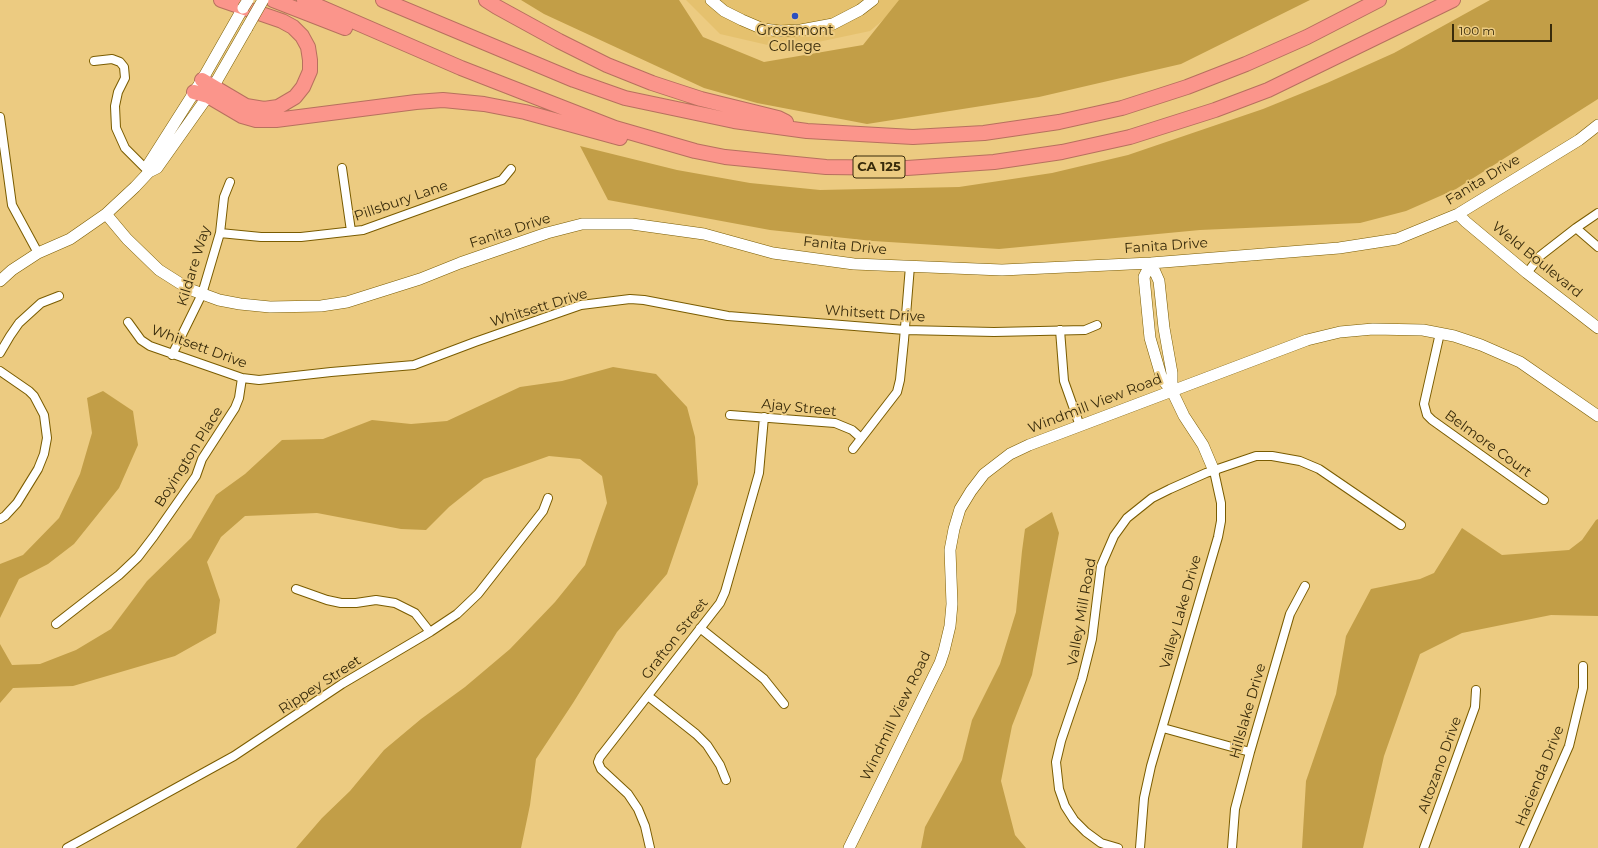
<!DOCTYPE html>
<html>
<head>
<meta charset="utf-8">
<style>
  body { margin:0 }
  #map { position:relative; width:1598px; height:848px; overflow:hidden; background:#eccb81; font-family:Montserrat,sans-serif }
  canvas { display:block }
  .scale { position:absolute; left:1452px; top:24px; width:100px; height:18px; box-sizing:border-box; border:2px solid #382b0b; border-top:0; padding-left:5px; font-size:12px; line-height:14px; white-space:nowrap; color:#382b0b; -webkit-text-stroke:3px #eccb81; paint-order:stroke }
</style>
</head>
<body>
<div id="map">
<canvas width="1598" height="848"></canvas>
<div class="scale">100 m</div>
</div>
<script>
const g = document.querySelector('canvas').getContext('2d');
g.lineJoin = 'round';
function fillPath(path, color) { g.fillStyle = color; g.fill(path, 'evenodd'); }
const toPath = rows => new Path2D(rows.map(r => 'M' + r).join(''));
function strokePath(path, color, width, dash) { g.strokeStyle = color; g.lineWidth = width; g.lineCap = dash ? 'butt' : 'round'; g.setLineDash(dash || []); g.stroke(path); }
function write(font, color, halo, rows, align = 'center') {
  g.font = font + ' Montserrat,sans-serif'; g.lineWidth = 4; g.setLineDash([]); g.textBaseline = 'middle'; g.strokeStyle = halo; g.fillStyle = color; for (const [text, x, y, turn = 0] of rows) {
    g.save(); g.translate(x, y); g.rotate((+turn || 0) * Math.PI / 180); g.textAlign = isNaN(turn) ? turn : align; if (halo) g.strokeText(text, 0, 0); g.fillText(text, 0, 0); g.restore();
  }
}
fillPath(toPath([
  [686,0,907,0,870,31,785,49,720,34]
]), '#e5c16e');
fillPath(toPath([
  [521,0,679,0,703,37,764,62,863,45,899,0,1310,0,1181,64,1039,97,867,124,757,103,704,88,544,14],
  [1490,0,1598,0,1598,99,1456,189,1406,211,1360,223,1200,230,999,249,873,241,770,230,608,200,580,146,677,170,750,183,820,190,959,187,1052,173,1128,155,1263,109,1327,83,1394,53],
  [613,367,656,374,687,407,695,437,698,484,667,574,617,632,573,703,536,759,530,805,521,848,296,848,322,818,350,791,384,750,421,719,465,687,510,649,555,602,585,565,607,503,602,476,580,459,549,456,484,479,449,507,426,530,401,529,317,513,245,516,221,537,207,562,220,600,216,633,175,656,73,686,13,688,0,703,0,644,12,665,40,664,76,650,111,629,147,581,191,538,216,495,245,474,282,440,323,439,372,420,411,424,447,421,520,387,562,381],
  [103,391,133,411,138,445,119,488,74,544,48,564,19,579,0,618,0,564,23,555,59,518,80,474,92,433,87,398],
  [1052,512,1059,533,1032,675,1012,726,1001,781,1015,835,1026,848,921,848,925,827,962,760,972,720,1000,664,1016,612,1022,551,1025,529],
  [1598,519,1598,616,1551,615,1462,633,1420,654,1384,756,1363,848,1302,848,1306,781,1336,694,1346,636,1371,589,1420,579,1434,573,1462,528,1502,555,1569,550,1582,540,1596,520]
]), '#c29e47');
const street = toPath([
  [94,61,112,59,120,62,124,67,125,78,118,92,115,106,116,128,125,148,149,172],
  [0,117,12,205,38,253],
  [342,168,351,231],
  [1576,228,1598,247],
  [220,233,261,237,301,237,363,230,502,180,511,169],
  [1527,273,1540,256,1576,228,1598,213],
  [128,322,141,340,150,346,242,378,259,380,331,372,414,365,475,342,581,305,630,299,644,300,728,316,905,330,994,332,1085,330,1097,325],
  [1060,330,1064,381,1080,426],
  [1440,333,1424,404,1427,415,1432,420,1544,500],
  [0,353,10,336,19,323,41,303,59,296],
  [172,355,202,294,220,233,224,197,230,182],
  [0,371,29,391,34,396,44,415,47,438,44,454,38,469,17,503,5,516,0,519],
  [730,415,835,423,852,430,861,438],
  [853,449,897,392,900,380,904,340,910,266],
  [296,589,327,600,341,603,356,603,376,600,395,603,415,613,430,632],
  [56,624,119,575,138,557,154,536,196,476,202,459,235,408,239,398,242,378],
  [700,628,764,679,784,704],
  [648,696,696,734,707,745,720,765,726,780],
  [1163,728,1250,752],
  [67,848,234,756,342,684,430,632,457,614,478,594,543,511,548,498],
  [650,848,645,826,638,809,628,794,601,769,598,762,600,757,720,603,725,592,759,473,764,417],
  [1118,848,1101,843,1086,832,1074,820,1065,806,1059,789,1056,762,1061,741,1082,679,1092,639,1101,566,1114,536,1127,518,1152,498,1170,489,1206,473,1256,456,1272,456,1300,461,1319,469,1401,525],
  [1140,848,1144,798,1151,766,1218,537,1221,521,1221,503,1214,471],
  [1232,848,1235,809,1250,752,1290,614,1305,586],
  [1424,848,1475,707,1476,690],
  [1524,848,1569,746,1583,688,1583,666]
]);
const secondary = toPath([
  [711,0,724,11,742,20,763,29,780,31,801,30,833,24,860,10,873,0],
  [149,172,148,165,202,80,243,8],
  [106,214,127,239,159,270,189,289,219,300,240,304,270,307,321,306,347,302,420,279,460,263,547,233,582,224,632,224,704,234,773,253,854,264,1002,270,1151,263,1339,248,1397,239,1458,214,1579,140,1598,125],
  [1458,214,1466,222,1527,273,1598,328],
  [1151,263,1144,277,1150,338,1162,379,1172,391,1184,416,1203,445,1214,471],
  [1151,263,1159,281,1164,328,1172,373,1172,391],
  [0,281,12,270,38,253,70,239,106,214,135,187,149,172,157,168,208,96,247,28],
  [849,848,940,663,944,651,950,626,952,604,950,550,954,529,960,509,971,491,984,474,1010,454,1029,445,1307,340,1340,332,1373,329,1423,330,1454,336,1481,345,1520,362,1598,416]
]);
const highway = toPath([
  [273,0,345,28],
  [304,0,461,68,615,128,695,151,725,157,826,167,907,168,994,162,1062,152,1130,137,1215,110,1268,90,1453,0],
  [383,0,574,80,625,98,734,121,807,131,913,137,984,133,1059,122,1122,108,1187,87,1246,64,1307,37,1379,0],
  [486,0,497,7,559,41,607,65,652,83,701,99,778,118,786,122],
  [202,80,246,106,264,109,278,107,295,97,303,87,310,71,310,60,308,47,302,36,293,27,282,21,221,0],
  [194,92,208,96,242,116,256,120,276,120,416,102,443,100,484,104,525,112,620,138]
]);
strokePath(street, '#7a5c01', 10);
strokePath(secondary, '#7a5c01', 12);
strokePath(highway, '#b7705e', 16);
strokePath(street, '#fff', 8);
strokePath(secondary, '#fff', 11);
strokePath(highway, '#fb958b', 14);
const secondaryBridge = toPath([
  [243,8,248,0],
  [247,28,263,0]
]);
strokePath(secondaryBridge, '#7a5c01', 12, []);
strokePath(secondaryBridge, '#fff', 11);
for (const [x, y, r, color] of [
  [795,16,4,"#2d4fbf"]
]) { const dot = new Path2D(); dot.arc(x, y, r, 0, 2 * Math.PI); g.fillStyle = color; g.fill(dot); strokePath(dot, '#eccb81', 1.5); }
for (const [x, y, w] of [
  [879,167,52]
]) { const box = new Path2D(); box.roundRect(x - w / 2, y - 11, w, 22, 3); g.fillStyle = '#eccb81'; g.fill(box); strokePath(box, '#382b0b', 1); }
write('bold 13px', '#382b0b', null, [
  ["CA 125",879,167]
]);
write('14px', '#382b0b', '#eccb81', [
  ["Grossmont",795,31],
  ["College",795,47]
]);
write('14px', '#382b0b', '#eccb81', [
  ["Fanita Drive",1483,180,-31],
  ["Pillsbury Lane",401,201,-19],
  ["Fanita Drive",510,231,-18],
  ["Fanita Drive",845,246,6],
  ["Fanita Drive",1166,246,-4],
  ["Weld Boulevard",1537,260,39],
  ["Kildare Way",194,266,-73],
  ["Whitsett Drive",539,308,-17],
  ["Whitsett Drive",875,314,4],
  ["Whitsett Drive",199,347,20],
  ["Windmill View Road",1095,404,-21],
  ["Ajay Street",799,408,6],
  ["Belmore Court",1488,444,36],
  ["Boyington Place",189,457,-58],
  ["Valley Mill Road",1082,612,-80],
  ["Valley Lake Drive",1181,612,-74],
  ["Grafton Street",675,639,-52],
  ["Rippey Street",320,685,-33],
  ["Hillslake Drive",1248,711,-74],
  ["Windmill View Road",896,716,-64],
  ["Altozano Drive",1440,765,-70],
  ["Hacienda Drive",1540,776,-68]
]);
</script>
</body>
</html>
